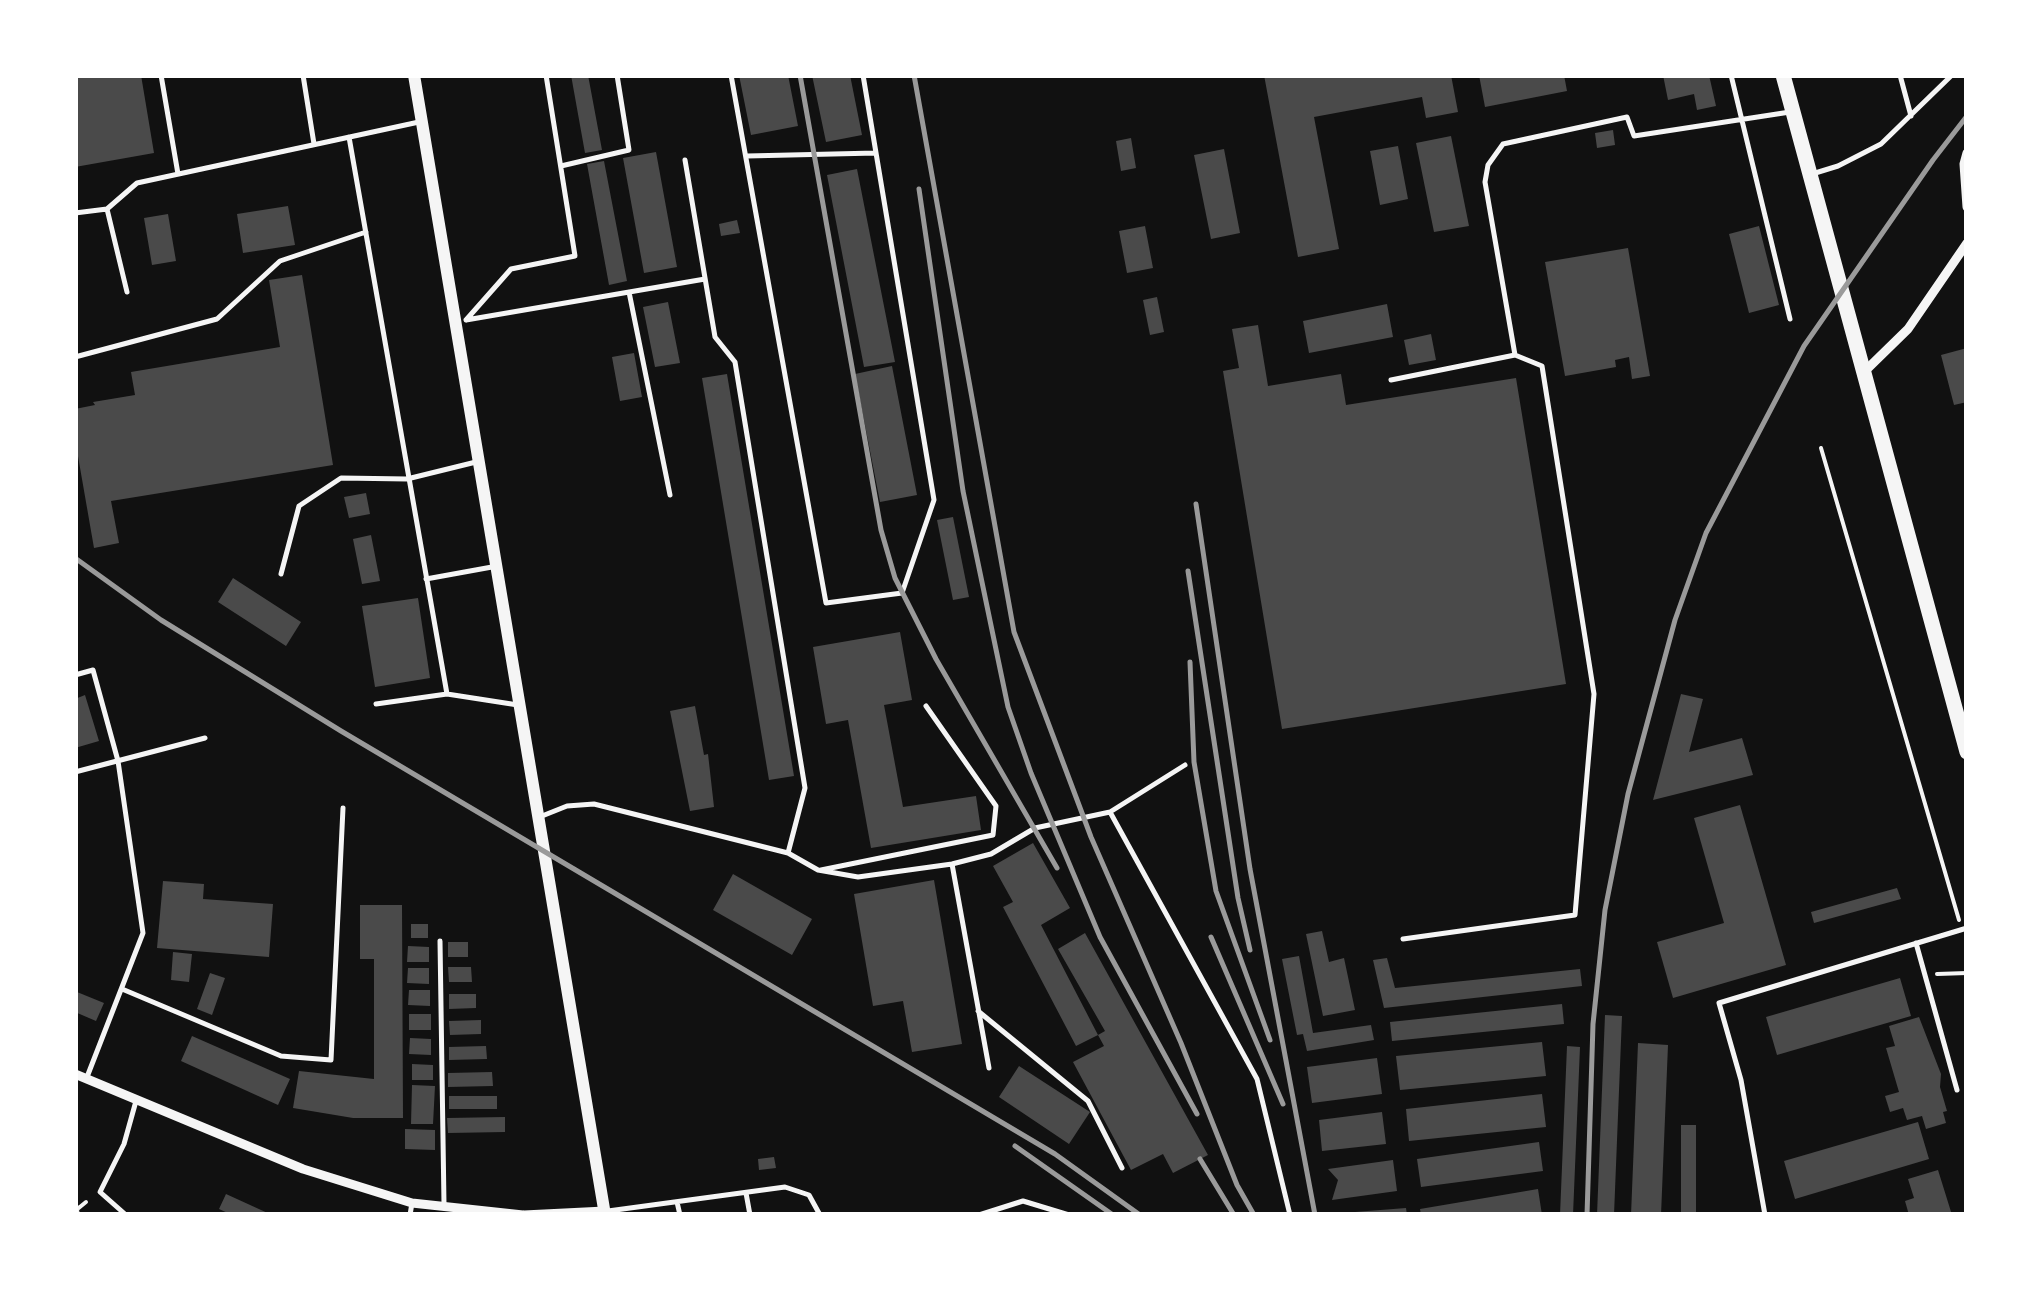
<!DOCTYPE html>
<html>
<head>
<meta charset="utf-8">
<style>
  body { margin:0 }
  #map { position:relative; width:2042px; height:1290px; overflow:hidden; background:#111; font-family:Mulish,sans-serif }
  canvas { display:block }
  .frame { position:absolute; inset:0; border:78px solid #fff; pointer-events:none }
</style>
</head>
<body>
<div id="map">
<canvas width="2042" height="1290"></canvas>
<div class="frame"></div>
</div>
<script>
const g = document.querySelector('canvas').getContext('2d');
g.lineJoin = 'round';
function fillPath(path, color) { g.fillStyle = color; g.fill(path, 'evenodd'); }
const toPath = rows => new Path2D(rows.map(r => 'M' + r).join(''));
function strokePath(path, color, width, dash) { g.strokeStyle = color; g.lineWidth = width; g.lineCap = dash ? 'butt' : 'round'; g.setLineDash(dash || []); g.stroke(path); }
fillPath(toPath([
  [75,75,141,75,154,153,75,167],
  [571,75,588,75,602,150,585,153],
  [739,75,788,75,798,126,751,135],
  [812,75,850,75,862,135,826,142],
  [1264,75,1451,75,1458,112,1426,118,1422,97,1314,117,1339,249,1298,257],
  [1479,75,1564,75,1567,91,1485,107],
  [1663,75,1709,75,1716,106,1697,110,1694,94,1668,100],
  [1613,130,1615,145,1597,148,1595,133],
  [1451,136,1469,226,1434,232,1416,143],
  [1131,138,1136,168,1121,171,1116,141],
  [1398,146,1408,199,1380,205,1370,151],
  [1224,149,1240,233,1211,239,1194,155],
  [656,152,677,267,644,273,623,158],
  [604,161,627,281,609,285,587,164],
  [857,169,895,362,864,367,827,175],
  [288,206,295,245,243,253,237,214],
  [168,214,176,261,152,265,144,218],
  [737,220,740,233,721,236,719,224],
  [1145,226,1153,268,1127,273,1119,231],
  [1759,226,1779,305,1749,313,1729,234],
  [1628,248,1650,376,1632,379,1629,357,1615,360,1616,367,1565,376,1545,262],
  [302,275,333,465,111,501,119,543,94,548,75,439,75,409,95,405,93,402,135,395,131,372,280,347,269,280],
  [1157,297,1164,332,1150,335,1143,300],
  [668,302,680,363,655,367,643,307],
  [1387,304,1393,337,1309,353,1303,321],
  [1258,325,1268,386,1341,374,1346,405,1516,378,1566,684,1282,729,1223,371,1239,368,1232,329],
  [1431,334,1436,360,1409,365,1404,340],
  [1967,348,1967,402,1954,405,1941,355],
  [634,353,642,397,620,401,612,357],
  [892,366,917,495,880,502,855,374],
  [727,374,794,776,769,780,702,378],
  [366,493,370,514,349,518,344,497],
  [953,517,969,597,953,600,937,520],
  [371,535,380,581,362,584,353,539],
  [233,578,301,622,286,646,218,602],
  [418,598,430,678,375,687,362,606],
  [900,632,912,700,884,705,903,807,976,796,981,830,871,848,848,720,826,724,813,647],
  [1681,694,1703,699,1689,752,1742,738,1753,775,1653,800],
  [85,695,99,741,75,748,75,699],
  [695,706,704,755,708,754,714,807,690,811,670,711],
  [1740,805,1786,965,1673,998,1657,942,1724,923,1694,818],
  [1033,843,1070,908,1041,925,1098,1035,1076,1046,1003,907,1013,902,993,866],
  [733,874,812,919,792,955,713,910],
  [934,880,962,1044,912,1052,903,1001,873,1006,854,894],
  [163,881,204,884,203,899,273,904,269,957,157,948],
  [1897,888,1901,899,1814,923,1811,912],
  [360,905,402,905,403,1118,353,1118,293,1108,299,1071,374,1079,374,959,360,959],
  [411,924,428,924,428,938,411,938],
  [1322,931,1329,962,1344,958,1355,1010,1323,1016,1306,934],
  [1085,933,1208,1155,1173,1173,1163,1154,1131,1170,1073,1062,1104,1046,1098,1035,1105,1031,1058,949],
  [448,942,468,942,468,957,448,957],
  [408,946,429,947,429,962,407,962],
  [173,952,192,954,189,982,171,980],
  [1299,956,1313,1033,1371,1025,1374,1040,1307,1051,1303,1034,1297,1035,1282,959],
  [1387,958,1395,988,1580,969,1582,986,1384,1008,1373,960],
  [448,967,471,967,472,982,449,982],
  [408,968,429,968,429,984,407,983],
  [210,973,225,978,212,1015,197,1009],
  [1900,978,1911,1016,1777,1055,1766,1017],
  [409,990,430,990,430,1006,408,1005],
  [77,992,104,1003,96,1021,75,1012],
  [449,994,476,994,476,1008,449,1009],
  [1562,1004,1564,1024,1392,1041,1390,1022],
  [409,1014,431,1014,431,1030,409,1030],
  [1605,1015,1622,1016,1614,1215,1597,1215],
  [1919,1017,1941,1074,1940,1087,1947,1111,1943,1112,1946,1123,1926,1129,1922,1116,1907,1120,1903,1108,1890,1112,1885,1096,1899,1092,1886,1048,1895,1046,1889,1026],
  [481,1020,481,1034,450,1035,449,1021],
  [192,1036,290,1079,278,1105,181,1061],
  [410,1038,431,1039,431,1055,409,1054],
  [1542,1042,1546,1076,1400,1090,1396,1056],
  [1638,1043,1668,1045,1661,1215,1631,1215],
  [486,1046,487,1059,449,1060,449,1047],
  [1567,1046,1580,1047,1573,1215,1560,1215],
  [1377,1058,1382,1094,1312,1103,1307,1067],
  [412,1064,433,1065,433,1080,412,1080],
  [1019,1066,1090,1112,1069,1144,999,1097],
  [492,1072,493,1086,448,1087,448,1073],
  [412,1085,435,1086,433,1124,411,1124],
  [1542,1094,1546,1127,1409,1141,1406,1109],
  [449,1096,497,1096,497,1109,449,1109],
  [1382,1112,1386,1144,1322,1151,1319,1120],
  [505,1117,505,1132,448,1133,447,1118],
  [1918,1122,1929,1159,1795,1199,1784,1161],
  [1681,1125,1696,1125,1696,1215,1681,1215],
  [405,1129,435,1130,435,1150,405,1149],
  [1539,1142,1543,1171,1421,1187,1417,1159],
  [774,1157,776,1168,759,1170,758,1159],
  [1393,1160,1397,1191,1332,1200,1338,1180,1328,1169],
  [1938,1170,1952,1215,1909,1215,1905,1201,1914,1198,1908,1179],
  [1538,1189,1542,1215,1421,1215,1420,1209],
  [226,1194,272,1215,232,1215,219,1209],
  [1406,1208,1407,1215,1355,1215,1355,1212]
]), '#4a4a4a');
strokePath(toPath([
  [1821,448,1959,920],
  [1937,974,1967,973],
  [75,1200,78,1215],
  [75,1211,86,1202]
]), '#f5f5f5', 4);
strokePath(toPath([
  [161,75,178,174],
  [303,75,314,144],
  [731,75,826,603,902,593,934,500,863,75],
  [1731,75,1790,319],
  [1900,75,1911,116],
  [349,137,447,694,518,705],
  [747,156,876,153],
  [685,160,715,337,735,362,805,788,788,853],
  [561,166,629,150,617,75],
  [1812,174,1838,166,1881,144,1952,75],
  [75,213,107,209],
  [127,292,107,209,137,183,419,122],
  [629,292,670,495],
  [466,320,511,269,575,256,546,75],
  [466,320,705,279],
  [75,357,217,319,280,261,366,232],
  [1391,380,1515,355,1485,182,1488,165,1503,144,1627,117,1634,136,1790,112],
  [281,574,299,506,341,478,407,479,476,462],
  [426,579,492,567],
  [75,675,93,670,118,761,143,933,87,1077],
  [376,704,447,694],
  [75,772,205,738],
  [1110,812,1185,765],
  [542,816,567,806,594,804,788,853,818,870,858,877,952,864,991,854,1035,828,1110,812,1257,1079,1290,1215],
  [952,864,989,1068],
  [821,870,993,835,996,806,926,706],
  [1403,939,1575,915,1594,694,1542,366,1515,355],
  [440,941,444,1204],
  [1916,943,1957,1090],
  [122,989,281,1056,331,1060,343,808],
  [978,1011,1088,1101,1122,1168],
  [746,1193,750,1215],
  [677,1202,680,1215],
  [608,1211,785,1187,809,1195,820,1215],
  [126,1215,100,1192,124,1144,136,1101],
  [410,1215,412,1203],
  [979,1215,1023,1201,1069,1215],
  [1765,1215,1741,1080,1719,1003,1967,928]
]), '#f5f5f5', 5);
strokePath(toPath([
  [1967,153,1964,164,1967,207],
  [1864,372,1908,329,1967,243],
  [75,1074,303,1169,412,1203,523,1215],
  [524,1215,605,1211]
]), '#f5f5f5', 9);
strokePath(toPath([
  [414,75,605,1215]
]), '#f5f5f5', 12);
strokePath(toPath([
  [1783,75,1967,752]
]), '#f5f5f5', 15);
strokePath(toPath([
  [800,75,881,530,895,578,936,659,1057,868],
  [914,75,1014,632,1091,837,1181,1043,1237,1185,1254,1215],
  [919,189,963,491,1008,707,1031,773,1100,937,1197,1114],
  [1196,504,1250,869,1315,1215],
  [75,558,161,620,341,731,1055,1154,1140,1215],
  [1188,571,1238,898,1250,950],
  [1190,662,1194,762,1216,891,1270,1040],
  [1211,937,1283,1104],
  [1015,1146,1113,1215],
  [1200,1159,1234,1215],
  [1587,1215,1593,1024,1605,910,1628,794,1675,620,1706,533,1804,346,1933,160,1967,116]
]), '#9a9a9a', 5);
</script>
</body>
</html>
